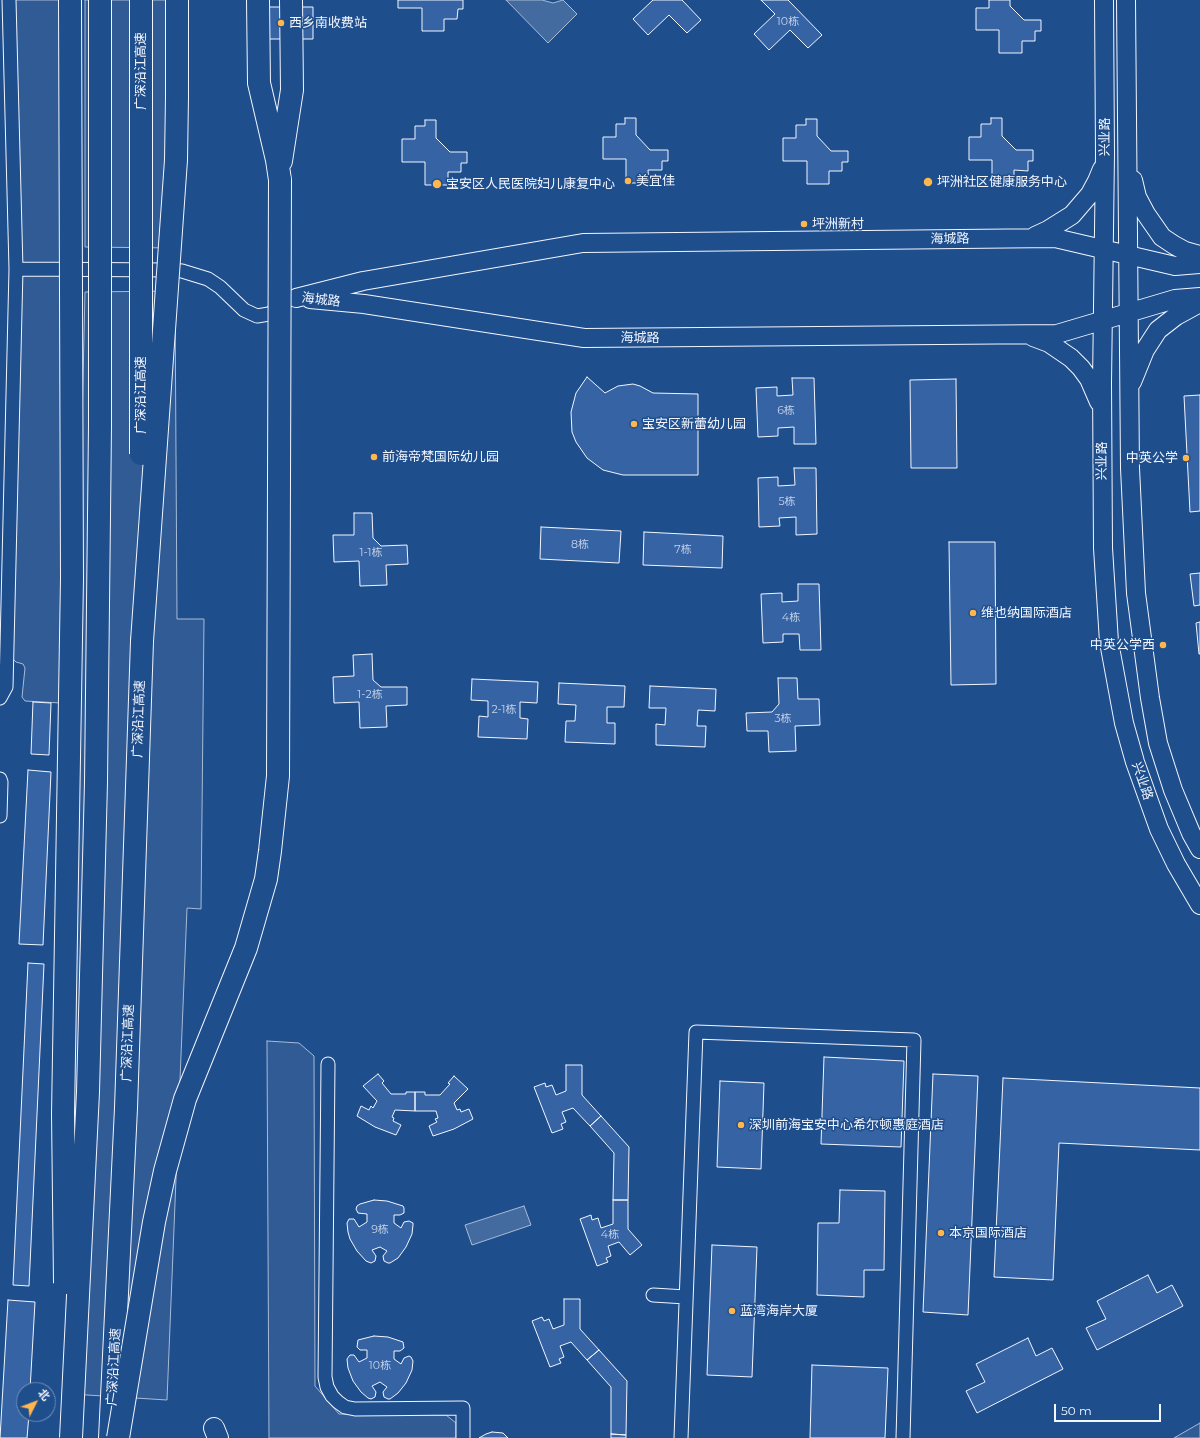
<!DOCTYPE html>
<html>
<head>
<meta charset="utf-8">
<style>
  body { margin:0 }
  #map { position:relative; width:1200px; height:1438px; overflow:hidden; background:#1f4e8c; font-family:Montserrat,"Noto Sans SC",sans-serif }
  canvas { display:block }
  .north { position:absolute; left:16px; top:1382px; width:40px; height:40px; box-sizing:border-box; background:#1f4e8c; border:1px solid #7391ba; border-radius:50%; rotate:48deg; font-size:11px; font-weight:700; line-height:16px; text-align:center; color:#f2f6ff }
  .north::after { content:''; display:block; margin:auto; width:14px; height:18px; background:#ffb74d; clip-path:polygon(50% 0,100% 100%,50% 72%,0 100%) }
  .scale { position:absolute; left:1054px; top:1404px; width:107px; height:18px; box-sizing:border-box; border:2px solid #f2f6ff; border-top:0; padding-left:5px; font-size:12px; line-height:14px; white-space:nowrap; color:#f2f6ff; -webkit-text-stroke:3px #1f4e8c; paint-order:stroke }
</style>
</head>
<body>
<div id="map">
<canvas width="1200" height="1438"></canvas>
<div class="north">北</div>
<div class="scale">50 m</div>
</div>
<script>
const g = document.querySelector('canvas').getContext('2d');
g.lineJoin = 'round';
function fillPath(path, color) { g.fillStyle = color; g.fill(path, 'evenodd'); }
const toPath = rows => new Path2D(rows.map(r => 'M' + r).join(''));
function strokePath(path, color, width, dash) { g.strokeStyle = color; g.lineWidth = width; g.lineCap = dash ? 'butt' : 'round'; g.setLineDash(dash || []); g.stroke(path); }
function write(font, color, halo, rows, align = 'center') {
  g.font = font + ' Montserrat,"Noto Sans SC",sans-serif'; g.lineWidth = 3; g.setLineDash([]); g.textBaseline = 'middle'; g.strokeStyle = halo; g.fillStyle = color; for (const [text, x, y, turn = 0] of rows) {
    g.save(); g.translate(x, y); g.rotate((+turn || 0) * Math.PI / 180); g.textAlign = isNaN(turn) ? turn : align; if (halo) g.strokeText(text, 0, 0); g.fillText(text, 0, 0); g.restore();
  }
}
const green = toPath([
  [14,0,61,0,64,698,61,703,25,701,22,697,25,668,23,664,16,662,12,658,14,0],
  [85,0,175,0,175,248,85,247,85,0],
  [175,291,177,619,204,619,201,909,187,908,167,1400,71,1394,81,1148,67,1085,85,292,175,291],
  [267,1041,299,1043,314,1056,315,1386,339,1414,446,1415,456,1423,456,1438,269,1438,267,1041],
  [1200,1423,1200,1438,1174,1438,1200,1423]
]);
fillPath(green, '#305b95');
strokePath(green, '#a8bbd7', 1);
const water = toPath([
  [506,0,542,0,553,3,563,0,577,14,548,43,506,0],
  [524,1206,531,1225,472,1245,465,1225,524,1206]
]);
fillPath(water, '#446ba0');
strokePath(water, '#a8bbd7', 1);
const building = toPath([
  [398,0,463,0,463,9,458,9,457,19,444,19,444,31,422,31,422,8,398,8,398,0],
  [653,0,682,0,701,20,687,33,669,15,648,35,633,19,653,0],
  [761,0,788,0,822,35,808,48,790,30,769,50,754,34,775,14,761,0],
  [989,0,1010,0,1010,6,1024,20,1041,20,1041,31,1035,31,1035,41,1022,41,1022,53,999,53,999,30,976,30,976,8,989,8,989,0],
  [250,7,313,7,313,39,250,39,250,7],
  [625,118,636,118,636,135,650,150,668,150,668,161,662,161,662,170,648,170,649,183,626,183,626,159,603,159,603,137,616,137,616,124,625,124,625,118],
  [991,118,1002,118,1002,136,1016,150,1033,150,1033,161,1028,161,1028,171,1014,170,1014,183,992,183,992,160,969,160,969,137,981,137,981,124,991,124,991,118],
  [806,119,817,119,817,136,831,151,848,151,848,162,842,162,842,171,829,171,829,184,807,184,807,161,783,161,783,138,796,138,796,125,806,125,806,119],
  [425,120,436,120,436,138,450,152,467,152,467,163,461,163,461,172,448,172,448,185,425,185,425,162,402,162,402,139,415,139,415,126,425,126,425,120],
  [587,377,605,393,618,386,633,384,640,386,653,393,698,394,698,475,623,475,603,470,587,458,576,442,572,432,571,412,576,393,587,377],
  [792,378,814,378,816,444,794,444,794,427,778,428,778,436,758,437,756,388,777,387,777,396,793,395,792,378],
  [956,379,957,468,911,468,910,380,956,379],
  [1200,395,1200,511,1190,512,1184,396,1200,395],
  [794,468,816,468,817,534,796,535,796,517,779,518,780,526,759,527,758,478,778,477,778,486,795,485,794,468],
  [354,513,372,513,373,538,381,546,407,545,408,564,386,565,387,585,360,586,359,561,334,562,333,535,354,535,354,513],
  [541,527,621,531,619,563,540,559,541,527],
  [644,532,723,536,722,568,643,565,644,532],
  [949,542,995,542,996,684,951,685,949,542],
  [1200,573,1200,605,1194,606,1190,574,1200,573],
  [798,584,819,584,821,650,800,650,799,634,783,634,783,642,763,643,761,594,782,593,782,602,798,601,798,584],
  [1200,622,1200,654,1199,654,1196,623,1200,622],
  [372,654,373,680,381,687,407,687,407,705,386,706,387,727,360,728,359,702,334,703,333,677,354,676,353,655,372,654],
  [778,678,797,678,798,699,819,699,820,725,795,726,796,751,769,752,768,731,747,731,746,713,772,712,779,704,778,678],
  [472,679,538,682,537,703,520,702,520,718,528,719,527,739,478,737,479,716,488,717,488,701,471,700,472,679],
  [559,683,625,686,624,707,607,707,607,723,615,723,615,744,565,742,566,721,575,721,576,705,558,704,559,683],
  [650,686,716,689,715,711,698,710,697,726,706,726,705,747,656,745,656,724,665,725,666,708,649,708,650,686],
  [33,702,51,703,49,755,31,754,33,702],
  [28,770,51,772,43,945,19,944,28,770],
  [28,963,44,964,29,1286,13,1285,28,963],
  [824,1057,904,1061,901,1147,821,1144,824,1057],
  [566,1065,582,1065,582,1095,601,1116,590,1126,573,1108,562,1112,566,1122,561,1124,563,1129,552,1133,534,1087,545,1083,546,1087,552,1085,556,1095,566,1091,566,1065],
  [378,1074,384,1081,382,1083,391,1094,406,1094,406,1092,415,1092,415,1111,395,1110,392,1117,394,1118,393,1121,401,1125,396,1135,375,1127,357,1116,361,1106,369,1110,371,1106,373,1108,377,1101,363,1086,378,1074],
  [933,1074,978,1076,968,1315,923,1312,933,1074],
  [454,1076,468,1089,454,1103,457,1110,460,1109,461,1112,469,1109,473,1119,454,1129,433,1136,429,1126,437,1122,435,1119,438,1118,436,1111,415,1111,415,1092,425,1092,425,1095,440,1095,450,1084,448,1083,454,1076],
  [1003,1078,1200,1088,1200,1150,1059,1143,1053,1280,994,1277,1003,1078],
  [720,1081,764,1083,761,1169,717,1167,720,1081],
  [601,1116,629,1147,628,1200,613,1200,614,1153,590,1126,601,1116],
  [840,1190,885,1191,884,1270,864,1270,864,1297,817,1295,818,1223,839,1223,840,1190],
  [374,1200,387,1201,403,1206,404,1208,404,1213,400,1215,394,1215,394,1223,401,1228,404,1222,409,1221,413,1223,413,1225,412,1234,406,1247,398,1258,390,1263,388,1263,384,1261,383,1256,387,1251,380,1247,372,1250,376,1256,375,1261,371,1263,366,1261,357,1251,350,1239,348,1232,347,1223,349,1219,354,1219,359,1227,367,1222,367,1214,358,1213,356,1209,357,1206,360,1204,374,1200],
  [613,1200,628,1200,628,1229,642,1245,630,1255,619,1242,608,1246,611,1256,606,1258,608,1262,597,1266,580,1219,591,1215,592,1220,598,1218,601,1228,613,1224,613,1200],
  [712,1245,757,1247,752,1377,707,1375,712,1245],
  [1148,1275,1157,1293,1172,1285,1183,1306,1097,1350,1086,1328,1106,1319,1097,1301,1148,1275],
  [564,1299,580,1299,580,1329,599,1350,587,1360,571,1342,560,1346,564,1357,559,1359,561,1363,550,1367,532,1321,542,1317,544,1321,549,1319,553,1329,564,1325,564,1299],
  [8,1300,35,1302,30,1390,24,1390,24,1414,29,1414,27,1438,0,1438,8,1300],
  [374,1336,388,1337,403,1342,404,1348,400,1351,394,1351,394,1359,401,1364,404,1358,409,1356,411,1357,413,1361,412,1370,406,1383,398,1393,390,1399,388,1399,384,1397,383,1392,387,1387,380,1382,372,1386,376,1392,375,1397,371,1399,368,1398,361,1392,353,1381,348,1368,347,1359,350,1355,354,1355,359,1362,367,1358,367,1350,360,1350,357,1347,358,1340,374,1336],
  [1028,1338,1036,1356,1052,1348,1063,1369,977,1413,966,1391,985,1382,976,1364,1028,1338],
  [599,1350,627,1381,626,1435,611,1434,611,1387,587,1360,599,1350],
  [812,1365,888,1368,885,1438,810,1438,812,1365],
  [492,1432,503,1433,508,1438,479,1438,486,1434,492,1432],
  [611,1434,626,1435,626,1438,611,1438,611,1434]
]);
fillPath(building, '#3563a3');
strokePath(building, '#f2f6ff', 1);
const minor = toPath([
  [16,269,171,270,182,271,208,279,220,287,244,310,257,316,269,314,284,305],
  [0,698,6,687,16,269,9,0],
  [0,779,1,782,0,816],
  [328,1064,325,1377,327,1387,332,1396,338,1402,345,1407,355,1409,463,1408,463,1438],
  [653,1295,686,1297],
  [681,1438,696,1032,914,1040,903,1438]
]);
const secondary = toPath([
  [1104,0,1105,154,1102,383,1103,548,1109,642,1124,723,1135,762,1159,829,1176,864,1200,905],
  [1126,0,1130,468,1136,593,1150,698,1158,743,1173,790,1191,833,1200,849],
  [1133,180,1137,197,1146,214,1162,237,1174,245,1185,251,1200,255],
  [1035,236,1048,230,1072,215,1090,194,1097,181,1102,169],
  [296,298,363,281,583,243,1055,238,1175,266,1200,264],
  [310,299,364,304,584,338,1057,334,1175,299,1200,297],
  [1033,337,1049,343,1071,358,1081,368,1089,379,1099,402],
  [1132,382,1145,350,1158,330,1176,316,1200,303]
]);
const primary = toPath([
  [214,1428,218,1438]
]);
const motorway = toPath([
  [258,0,259,83,277,160,280,180],
  [281,161,292,90,291,0],
  [110,1438,126,1108,142,641]
]);
strokePath(minor, '#f2f6ff', 15);
strokePath(secondary, '#f2f6ff', 20);
strokePath(primary, '#f2f6ff', 22);
strokePath(motorway, '#f2f6ff', 24);
strokePath(minor, '#1f4e8c', 13);
strokePath(secondary, '#1f4e8c', 18);
strokePath(primary, '#1f4e8c', 20);
strokePath(motorway, '#1f4e8c', 22);
const motorwayBridge = toPath([
  [141,0,141,454],
  [142,641,176,160,177,97,177,0],
  [65,1283,63,1114,72,578,70,0],
  [71,1438,88,1092,96,782,100,426,100,0],
  [118,1438,154,1222,165,1171,185,1099,246,948,266,879,270,851,278,776,280,180]
]);
strokePath(motorwayBridge, '#f2f6ff', 24, []);
strokePath(motorwayBridge, '#1f4e8c', 22);
for (const [x, y, r, color] of [
  [281,23,4,"#ffb74d"],
  [628,181,4,"#ffb74d"],
  [928,182,5,"#ffb74d"],
  [437,184,5,"#ffb74d"],
  [804,224,4,"#ffb74d"],
  [634,424,4,"#ffb74d"],
  [374,457,4,"#ffb74d"],
  [1186,458,4,"#ffb74d"],
  [973,613,4,"#ffb74d"],
  [1163,645,4,"#ffb74d"],
  [741,1125,4,"#ffb74d"],
  [941,1233,4,"#ffb74d"],
  [732,1311,4,"#ffb74d"]
]) { const dot = new Path2D(); dot.arc(x, y, r, 0, 2 * Math.PI); g.fillStyle = color; g.fill(dot); strokePath(dot, '#1f4e8c', 1.5); }
write('11px', '#c3d1e8', null, [
  ["10栋",788,22],
  ["6栋",786,411],
  ["5栋",787,502],
  ["8栋",580,545],
  ["7栋",683,550],
  ["1-1栋",371,553],
  ["4栋",791,618],
  ["1-2栋",370,695],
  ["2-1栋",504,710],
  ["3栋",783,719],
  ["9栋",380,1230],
  ["4栋",610,1235],
  ["10栋",380,1366]
]);
write('13px', '#f2f6ff', '#1f4e8c', [
  ["西乡南收费站",289,23],
  ["美宜佳",636,181],
  ["坪洲社区健康服务中心",937,182],
  ["宝安区人民医院妇儿康复中心",446,184],
  ["坪洲新村",812,224],
  ["宝安区新蕾幼儿园",642,424],
  ["前海帝梵国际幼儿园",382,457],
  ["中英公学",1178,458,"right"],
  ["维也纳国际酒店",981,613],
  ["中英公学西",1155,645,"right"],
  ["深圳前海宝安中心希尔顿惠庭酒店",749,1125],
  ["本京国际酒店",949,1233],
  ["蓝湾海岸大厦",740,1311]
], 'left');
write('13px', '#f2f6ff', '#1f4e8c', [
  ["广深沿江高速",141,71,-90],
  ["兴业路",1105,137,-90],
  ["海城路",950,239,-1],
  ["海城路",321,300,6],
  ["海城路",640,338],
  ["广深沿江高速",141,395,-90],
  ["兴业路",1102,461,-90],
  ["广深沿江高速",139,719,-88],
  ["兴业路",1142,781,71],
  ["广深沿江高速",128,1043,-88],
  ["广深沿江高速",114,1367,-87]
]);
</script>
</body>
</html>
